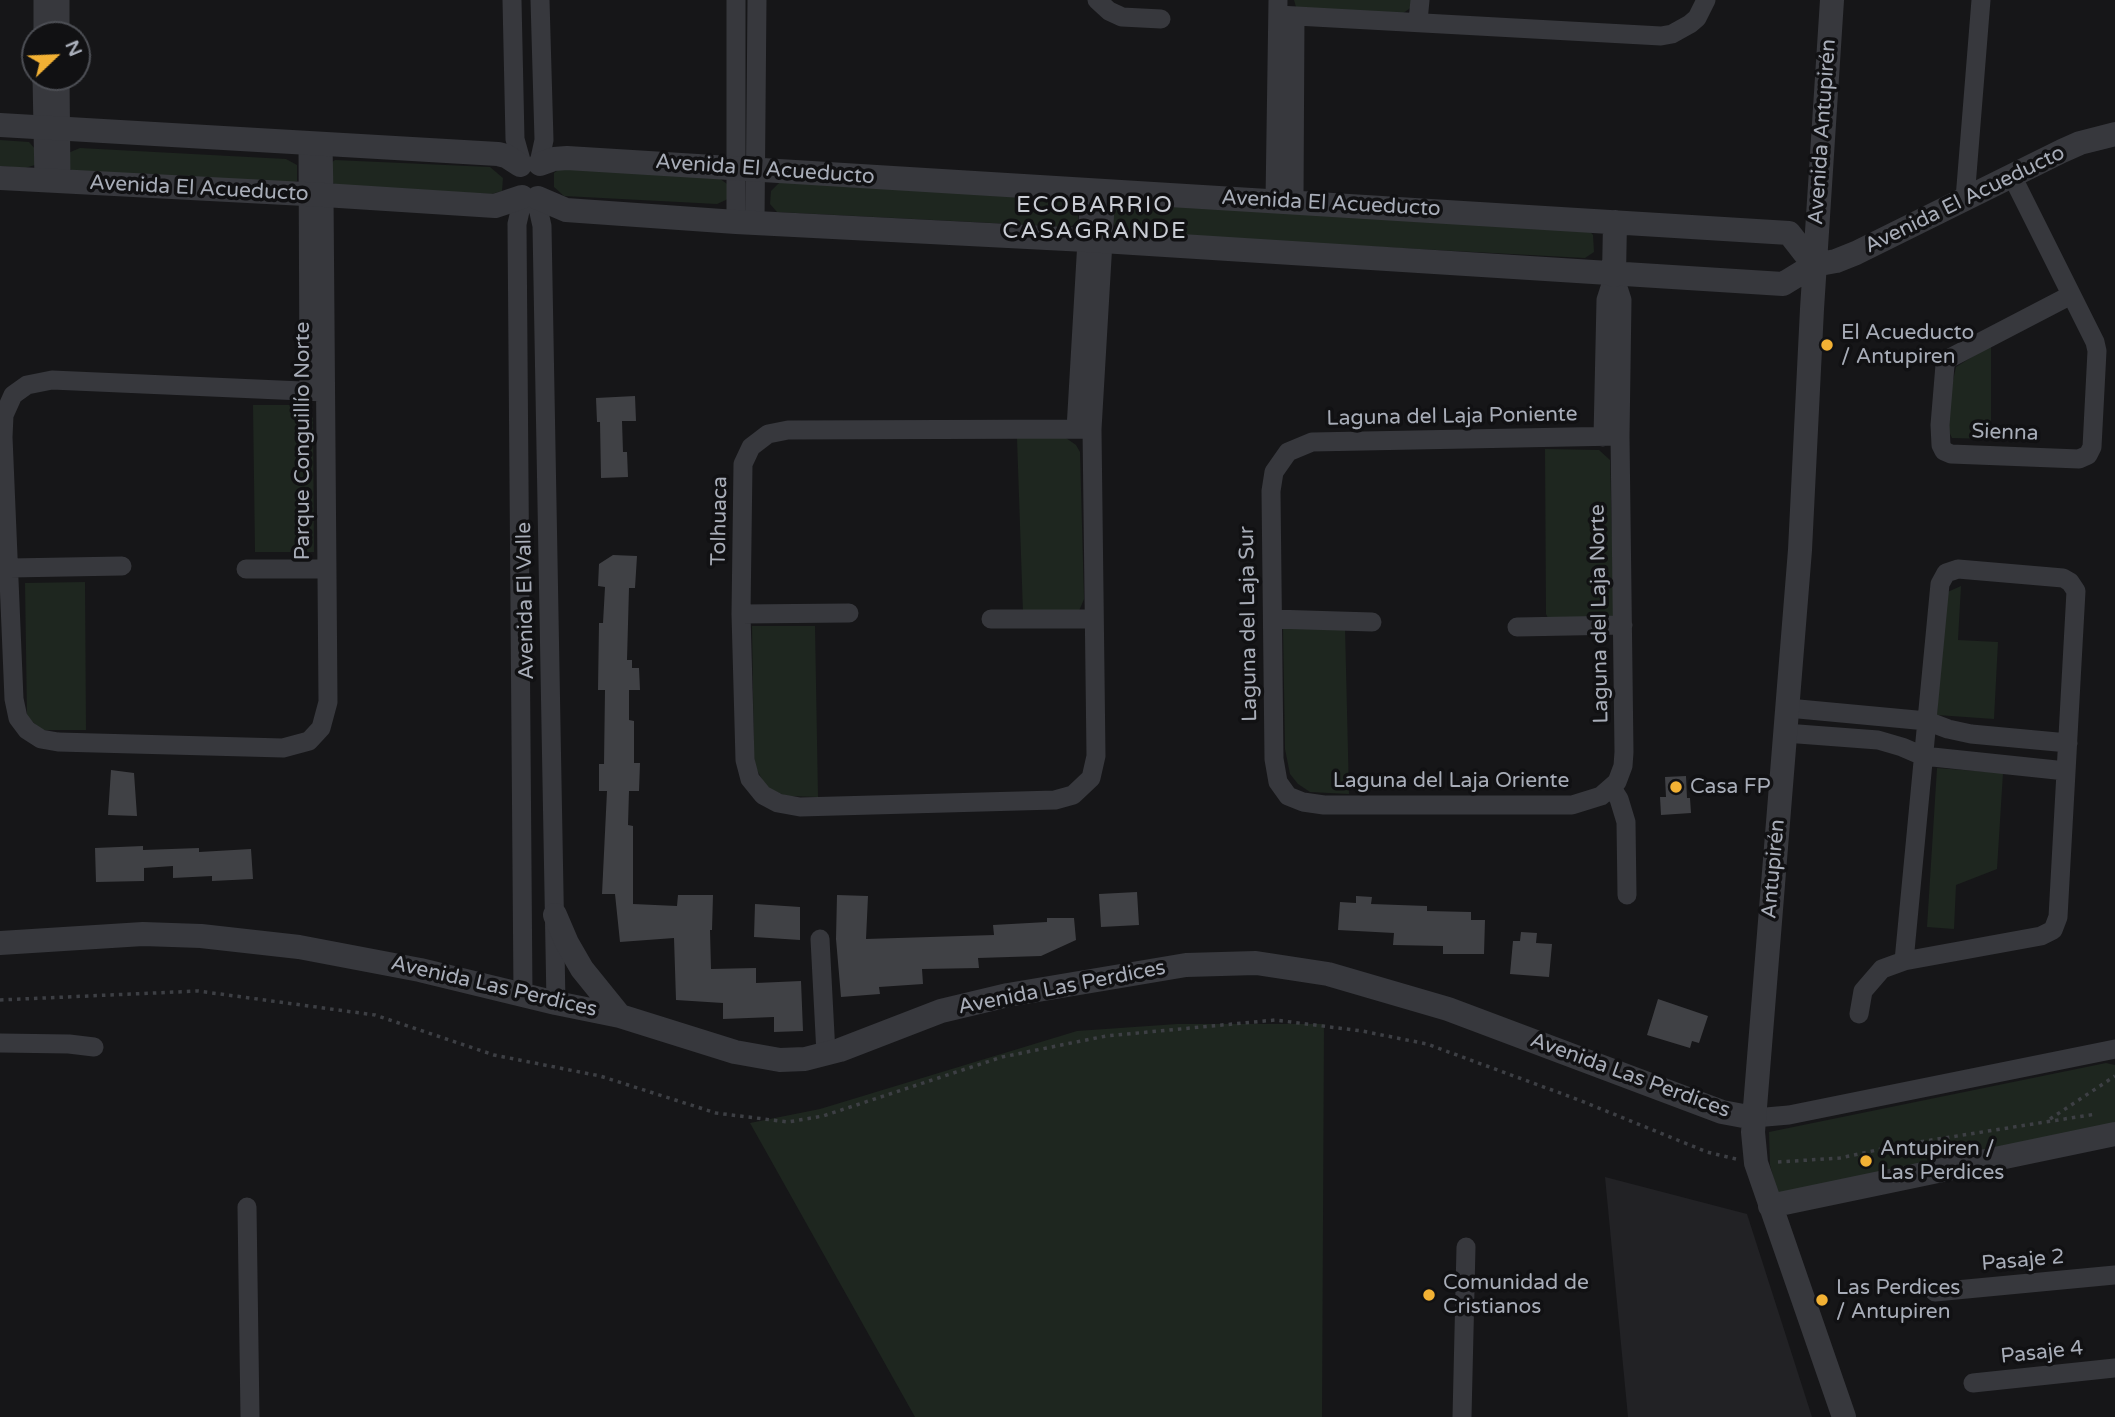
<!DOCTYPE html>
<html>
<head>
<meta charset="utf-8">
<style>
  body { margin:0 }
  #map { position:relative; width:2115px; height:1417px; overflow:hidden; background:#161618; font-family:"Varela Round",sans-serif }
  canvas { display:block }
  .north { position:absolute; left:21px; top:21px; width:70px; height:70px; box-sizing:border-box; background:#111113; border:2px solid #4d4f55; border-radius:50%; rotate:67deg; font-size:19px; font-weight:700; line-height:28px; text-align:center; color:#a8adb8 }
  .north::after { content:''; display:block; margin:auto; width:24px; height:32px; background:#f2b134; clip-path:polygon(50% 0,100% 100%,50% 72%,0 100%) }
</style>
</head>
<body>
<div id="map">
<canvas width="2115" height="1417"></canvas>
<div class="north">N</div>
</div>
<script>
const g = document.querySelector('canvas').getContext('2d');
g.lineJoin = 'round';
function fillPath(path, color) { g.fillStyle = color; g.fill(path, 'evenodd'); }
const toPath = rows => new Path2D(rows.map(r => 'M' + r).join(''));
function strokePath(path, color, width, dash) { g.strokeStyle = color; g.lineWidth = width; g.lineCap = dash ? 'butt' : 'round'; g.setLineDash(dash || []); g.stroke(path); }
function write(font, color, halo, rows, align = 'center') {
  g.font = font + ' "Varela Round",sans-serif'; g.lineWidth = 7; g.setLineDash([]); g.textBaseline = 'middle'; g.strokeStyle = halo; g.fillStyle = color; for (const [text, x, y, turn = 0] of rows) {
    g.save(); g.translate(x, y); g.rotate((+turn || 0) * Math.PI / 180); g.textAlign = isNaN(turn) ? turn : align; if (halo) g.strokeText(text, 0, 0); g.fillText(text, 0, 0); g.restore();
  }
}
fillPath(toPath([
  [1605,1177,1747,1214,1812,1417,1628,1417]
]), '#222225');
fillPath(toPath([
  [1294,0,1413,0,1413,6,1402,14,1296,7],
  [0,140,29,142,36,150,35,165,25,168,0,166],
  [80,148,286,159,297,165,297,181,284,185,81,175,70,169,68,153],
  [335,160,490,167,503,178,502,191,492,194,339,187,328,179,328,165],
  [561,168,716,176,730,186,728,199,717,204,564,196,554,187,554,173],
  [780,182,1073,199,1078,205,1078,222,1070,227,777,212,770,204,771,191],
  [1121,200,1586,227,1593,235,1594,252,1585,258,1120,233,1110,219,1113,208],
  [1991,345,1991,439,1952,438,1944,421,1956,367],
  [253,405,298,405,313,418,314,552,255,552],
  [1017,438,1066,438,1076,445,1080,452,1084,599,1079,611,1023,613],
  [1545,449,1599,450,1610,460,1614,614,1611,618,1548,618,1546,614],
  [85,582,86,730,41,730,27,716,25,583],
  [1961,586,1958,640,1998,642,1994,719,1937,715,1943,594],
  [752,626,815,626,818,797,787,796,771,790,764,783,756,768,754,759],
  [1283,627,1345,627,1349,794,1310,792,1298,784,1290,774,1285,749],
  [1937,768,2003,773,1997,869,1956,885,1954,929,1927,927],
  [1177,1024,1324,1024,1322,1417,915,1417,750,1123,820,1109,1077,1031],
  [2106,1063,2115,1065,2115,1123,1779,1199,1770,1165,1769,1132]
]), '#1e261f');
fillPath(toPath([
  [635,396,636,421,622,421,623,452,627,452,628,477,601,478,600,422,597,422,596,398],
  [613,555,637,556,635,588,629,588,627,660,632,660,632,668,639,668,640,690,629,690,629,720,634,721,634,763,640,763,639,791,629,791,628,825,633,826,633,904,677,906,678,895,713,895,712,930,710,930,711,969,756,968,756,983,801,981,803,1031,774,1032,774,1017,723,1019,723,1003,676,1000,674,938,620,942,615,894,602,894,607,791,599,791,599,764,604,764,605,690,598,690,599,623,603,623,605,587,598,586,599,564],
  [111,770,134,773,137,816,108,815],
  [1686,776,1687,798,1690,798,1691,813,1661,815,1660,797,1666,797,1665,777],
  [143,846,143,850,199,848,199,852,251,849,253,879,212,881,212,876,173,878,173,866,144,868,144,881,96,882,95,848],
  [1137,892,1139,925,1101,927,1099,894],
  [837,895,868,896,866,939,994,935,993,925,1047,922,1047,918,1074,918,1076,940,1041,956,978,958,979,968,922,969,923,984,879,987,880,994,841,997,836,939],
  [1356,896,1372,897,1371,904,1427,906,1427,911,1471,912,1471,920,1485,920,1484,954,1443,954,1443,946,1393,945,1394,933,1338,930,1340,902,1356,903],
  [755,904,800,907,800,940,754,937],
  [1521,932,1537,933,1536,943,1552,944,1549,977,1510,974,1513,941,1520,941],
  [1658,999,1708,1016,1699,1043,1692,1041,1690,1048,1647,1035]
]), '#404145');
strokePath(toPath([
  [0,1000,198,991,375,1015,494,1055,600,1076,716,1113,788,1122,823,1116,1002,1057,1106,1036,1275,1020,1362,1031,1427,1044,1579,1100,1707,1152,1736,1159],
  [2050,1119,2115,1076],
  [1778,1162,1840,1158,1900,1145,2096,1114]
]), '#3d3f44', 3.5, [3.5, 5]);
strokePath(toPath([
  [512,0,515,139,522,164],
  [1097,0,1109,11,1122,17,1161,19],
  [1278,15,1661,36,1672,34,1690,24,1697,18,1706,0],
  [1418,21,1420,0],
  [43,35,43,0],
  [60,35,60,0],
  [42,77,44,181],
  [60,77,61,182],
  [308,144,309,392],
  [323,145,324,195,328,702,321,728,309,741,283,748,58,742,41,739,27,730,18,718,14,699,3,437,4,415,13,395,27,385,52,380,325,392],
  [539,163,544,140,540,0],
  [2012,176,2095,342,2097,351,2092,447,2088,455,2079,459,1951,454,1944,451,1941,445,1940,425,1945,365,1948,359,2071,295],
  [536,199,542,226,556,1003],
  [1965,199,1981,0],
  [1275,200,1278,0],
  [1294,201,1295,16],
  [736,222,736,0],
  [755,223,757,0],
  [1614,275,1622,300,1620,436,1624,752,1623,766,1617,782,1601,796,1572,805,1324,805,1303,802,1288,796,1278,782,1274,759,1271,491,1274,472,1288,452,1312,442,1620,436],
  [1076,429,1090,189],
  [1092,429,788,430,768,434,751,447,743,464,741,614,745,760,750,779,763,795,778,803,800,807,1055,800,1073,795,1091,778,1096,756,1092,429,1106,190],
  [1603,437,1606,300,1614,275],
  [10,568,122,566],
  [246,569,326,569],
  [1958,569,2063,578,2070,582,2076,591,2058,917,2053,930,2041,936,1904,961,1940,584,1946,573,1958,569],
  [741,614,849,613],
  [991,619,1093,619],
  [1273,619,1372,622],
  [1517,627,1623,625],
  [1788,708,1927,721,1948,729,1971,734,2068,743],
  [1785,733,1878,740,1902,747,1923,756,2066,771],
  [1612,788,1619,799,1626,822,1627,895],
  [820,939,826,1054],
  [523,995,517,224,523,198],
  [1859,1014,1863,991,1882,969,1904,961],
  [0,1043,69,1044,94,1047],
  [1754,1118,1789,1115,2115,1049],
  [247,1207,250,1417],
  [1935,1292,2115,1275],
  [1973,1383,2115,1368],
  [1462,1417,1466,1247]
]), '#37383d', 19);
strokePath(toPath([
  [1832,0,1812,309,1800,550,1753,1132,1756,1163,1844,1417],
  [0,125,498,154,506,156,520,165],
  [540,164,554,159,567,158,1789,233,1814,265],
  [0,178,324,195,495,206,522,197],
  [538,198,566,210,736,222,1086,240,1783,284,1814,265,1836,261,1856,253,2062,151,2080,143,2115,134],
  [1614,275,1615,222],
  [555,915,567,943,582,969,620,1016],
  [0,943,143,934,201,936,299,947,420,970,556,1003,620,1016,735,1052,780,1060,805,1059,840,1050,941,1011,1008,995,1186,965,1256,963,1328,974,1448,1009,1722,1112,1754,1118],
  [1770,1206,2115,1134]
]), '#37383d', 24);
for (const [x, y, r, color] of [
  [1827,345,7,"#f2b134"],
  [1676,787,7,"#f2b134"],
  [1866,1161,7,"#f2b134"],
  [1429,1295,7,"#f2b134"],
  [1822,1300,7,"#f2b134"]
]) { const dot = new Path2D(); dot.arc(x, y, r, 0, 2 * Math.PI); g.fillStyle = color; g.fill(dot); strokePath(dot, '#111113', 2.5); }
write('21px', '#a8adb8', '#111113', [
  ["Avenida Antupirén",1823,132,-86],
  ["Avenida El Acueducto",765,170,4],
  ["Avenida El Acueducto",199,189,3],
  ["Avenida El Acueducto",1965,200,-26],
  ["Avenida El Acueducto",1331,204,3],
  ["Laguna del Laja Poniente",1452,417,-1],
  ["Sienna",2005,433,2],
  ["Parque Conguillío Norte",303,441,-90],
  ["Tolhuaca",720,521,-89],
  ["Avenida El Valle",526,601,-91],
  ["Laguna del Laja Norte",1600,614,-91],
  ["Laguna del Laja Sur",1249,624,-91],
  ["Laguna del Laja Oriente",1451,781],
  ["Antupirén",1774,869,-85],
  ["Avenida Las Perdices",494,987,13],
  ["Avenida Las Perdices",1062,988,-11],
  ["Avenida Las Perdices",1630,1076,20],
  ["Pasaje 2",2023,1261,-5],
  ["Pasaje 4",2042,1353,-6]
]);
write('21px', '#a8adb8', '#111113', [
  ["El Acueducto",1841,333],
  ["/ Antupiren",1841,357],
  ["Casa FP",1690,787],
  ["Antupiren /",1880,1149],
  ["Las Perdices",1880,1173],
  ["Comunidad de",1443,1283],
  ["Cristianos",1443,1307],
  ["Las Perdices",1836,1288],
  ["/ Antupiren",1836,1312]
], 'left');
g.letterSpacing = '2px';
write('23px', '#c9ccd4', '#111113', [
  ["ECOBARRIO",1095,206],
  ["CASAGRANDE",1095,232]
]);
g.letterSpacing = '0px';
</script>
</body>
</html>
